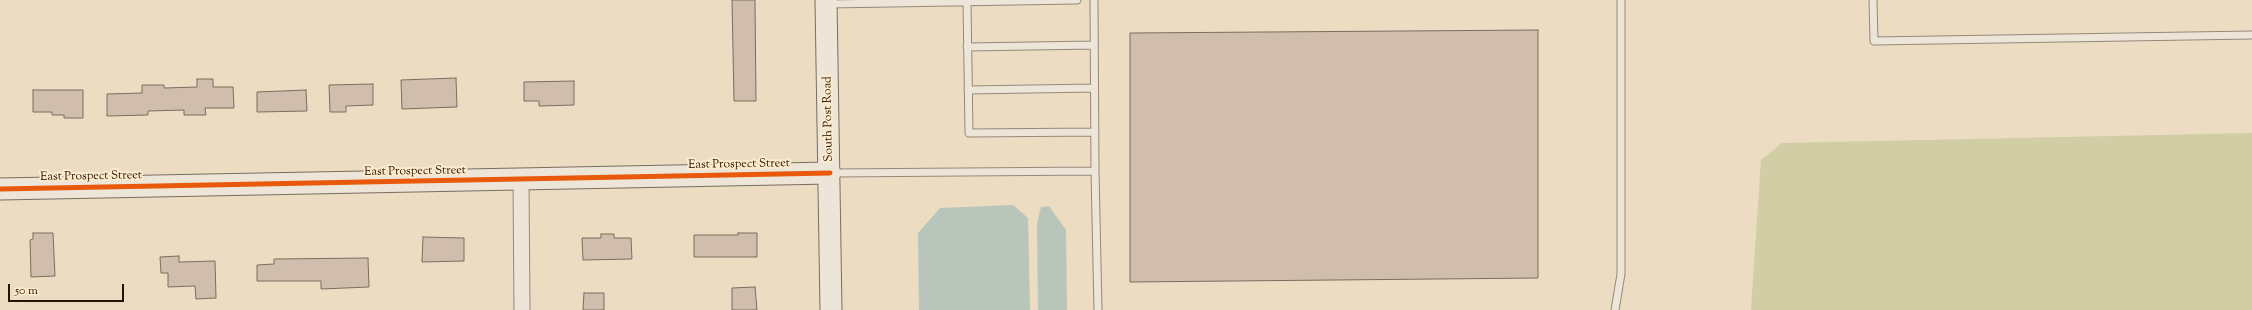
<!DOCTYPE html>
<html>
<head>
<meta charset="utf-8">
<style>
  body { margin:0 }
  #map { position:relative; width:2252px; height:310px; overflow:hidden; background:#ebdcc2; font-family:"Sorts Mill Goudy",serif }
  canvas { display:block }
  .scale { position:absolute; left:8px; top:284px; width:116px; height:18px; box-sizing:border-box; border:2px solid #261203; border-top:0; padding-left:5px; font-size:12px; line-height:14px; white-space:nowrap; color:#261203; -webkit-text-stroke:3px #fdebcc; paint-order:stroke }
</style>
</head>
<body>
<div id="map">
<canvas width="2252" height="310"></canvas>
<div class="scale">50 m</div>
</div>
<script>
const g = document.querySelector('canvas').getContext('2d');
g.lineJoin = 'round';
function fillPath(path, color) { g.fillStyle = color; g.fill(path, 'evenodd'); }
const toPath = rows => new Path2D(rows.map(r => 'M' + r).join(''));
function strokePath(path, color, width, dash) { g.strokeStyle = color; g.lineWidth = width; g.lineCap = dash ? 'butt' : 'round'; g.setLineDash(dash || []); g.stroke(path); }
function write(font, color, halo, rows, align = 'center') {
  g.font = font + ' "Sorts Mill Goudy",serif'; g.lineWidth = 4; g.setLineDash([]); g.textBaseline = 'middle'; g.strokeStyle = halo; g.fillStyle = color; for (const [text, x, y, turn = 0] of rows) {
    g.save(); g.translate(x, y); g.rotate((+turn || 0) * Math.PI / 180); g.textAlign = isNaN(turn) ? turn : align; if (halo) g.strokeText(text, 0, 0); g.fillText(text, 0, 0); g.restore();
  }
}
fillPath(toPath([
  [2252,133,2252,310,1751,310,1761,160,1782,143]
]), '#d1cea6');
fillPath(toPath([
  [1013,205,1028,218,1030,310,919,310,918,233,940,208],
  [1049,206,1066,230,1067,310,1038,310,1037,223,1041,207]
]), '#b9c5ba');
const building = toPath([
  [732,0,755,0,756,101,734,101,732,0],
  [1538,30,1538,278,1130,282,1130,33,1538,30],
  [456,78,457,107,402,109,401,80,456,78],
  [197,79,213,79,213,87,233,87,234,108,205,108,206,115,184,115,184,110,148,111,148,115,107,116,107,94,142,93,142,85,164,85,164,88,197,87,197,79],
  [574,81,574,105,539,106,539,101,524,101,524,82,574,81],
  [373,84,373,105,346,106,346,112,330,112,329,85,373,84],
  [33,90,83,90,83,118,64,118,64,115,52,115,52,112,33,112,33,90],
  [306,90,307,111,257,112,257,92,306,90],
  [33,233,53,233,55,276,31,277,30,240,33,239,33,233],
  [738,233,757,233,757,257,694,257,694,235,738,235,738,233],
  [601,234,614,234,614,238,631,238,632,259,583,260,582,238,601,238,601,234],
  [423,237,464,238,464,261,422,262,423,237],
  [179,256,179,262,215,261,216,298,196,299,195,286,168,287,168,273,161,273,160,257,179,256],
  [368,258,369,287,321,289,321,281,257,281,257,265,274,264,274,259,368,258],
  [755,287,757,310,732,310,732,288,755,287],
  [584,293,604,293,604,310,583,310,584,293]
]);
fillPath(building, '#d1bdab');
strokePath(building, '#796e5f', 1);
const lane = toPath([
  [1873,0,1874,41,2252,35],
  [967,2,969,133,1095,132],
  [828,4,1077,0],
  [967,47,1094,45],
  [968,90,1094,88],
  [1095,171,1098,310],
  [832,173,1095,171,1094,0],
  [1615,310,1621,274,1621,0]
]);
const street = toPath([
  [521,180,522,310]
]);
const secondary = toPath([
  [826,0,831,310],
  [0,189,830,173]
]);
strokePath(lane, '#948979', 9);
strokePath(street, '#948979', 17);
strokePath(secondary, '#796e5f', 23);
strokePath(lane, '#ede5d8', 7);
strokePath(street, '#ede5d8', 15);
strokePath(secondary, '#ede5d8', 21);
strokePath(toPath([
  [0,189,830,173]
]), '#e8590c', 5);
write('12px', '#261203', '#fdebcc', [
  ["South Post Road",829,119,-91],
  ["East Prospect Street",739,165,-1],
  ["East Prospect Street",415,172,-1],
  ["East Prospect Street",91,177,-1]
]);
</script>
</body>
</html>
